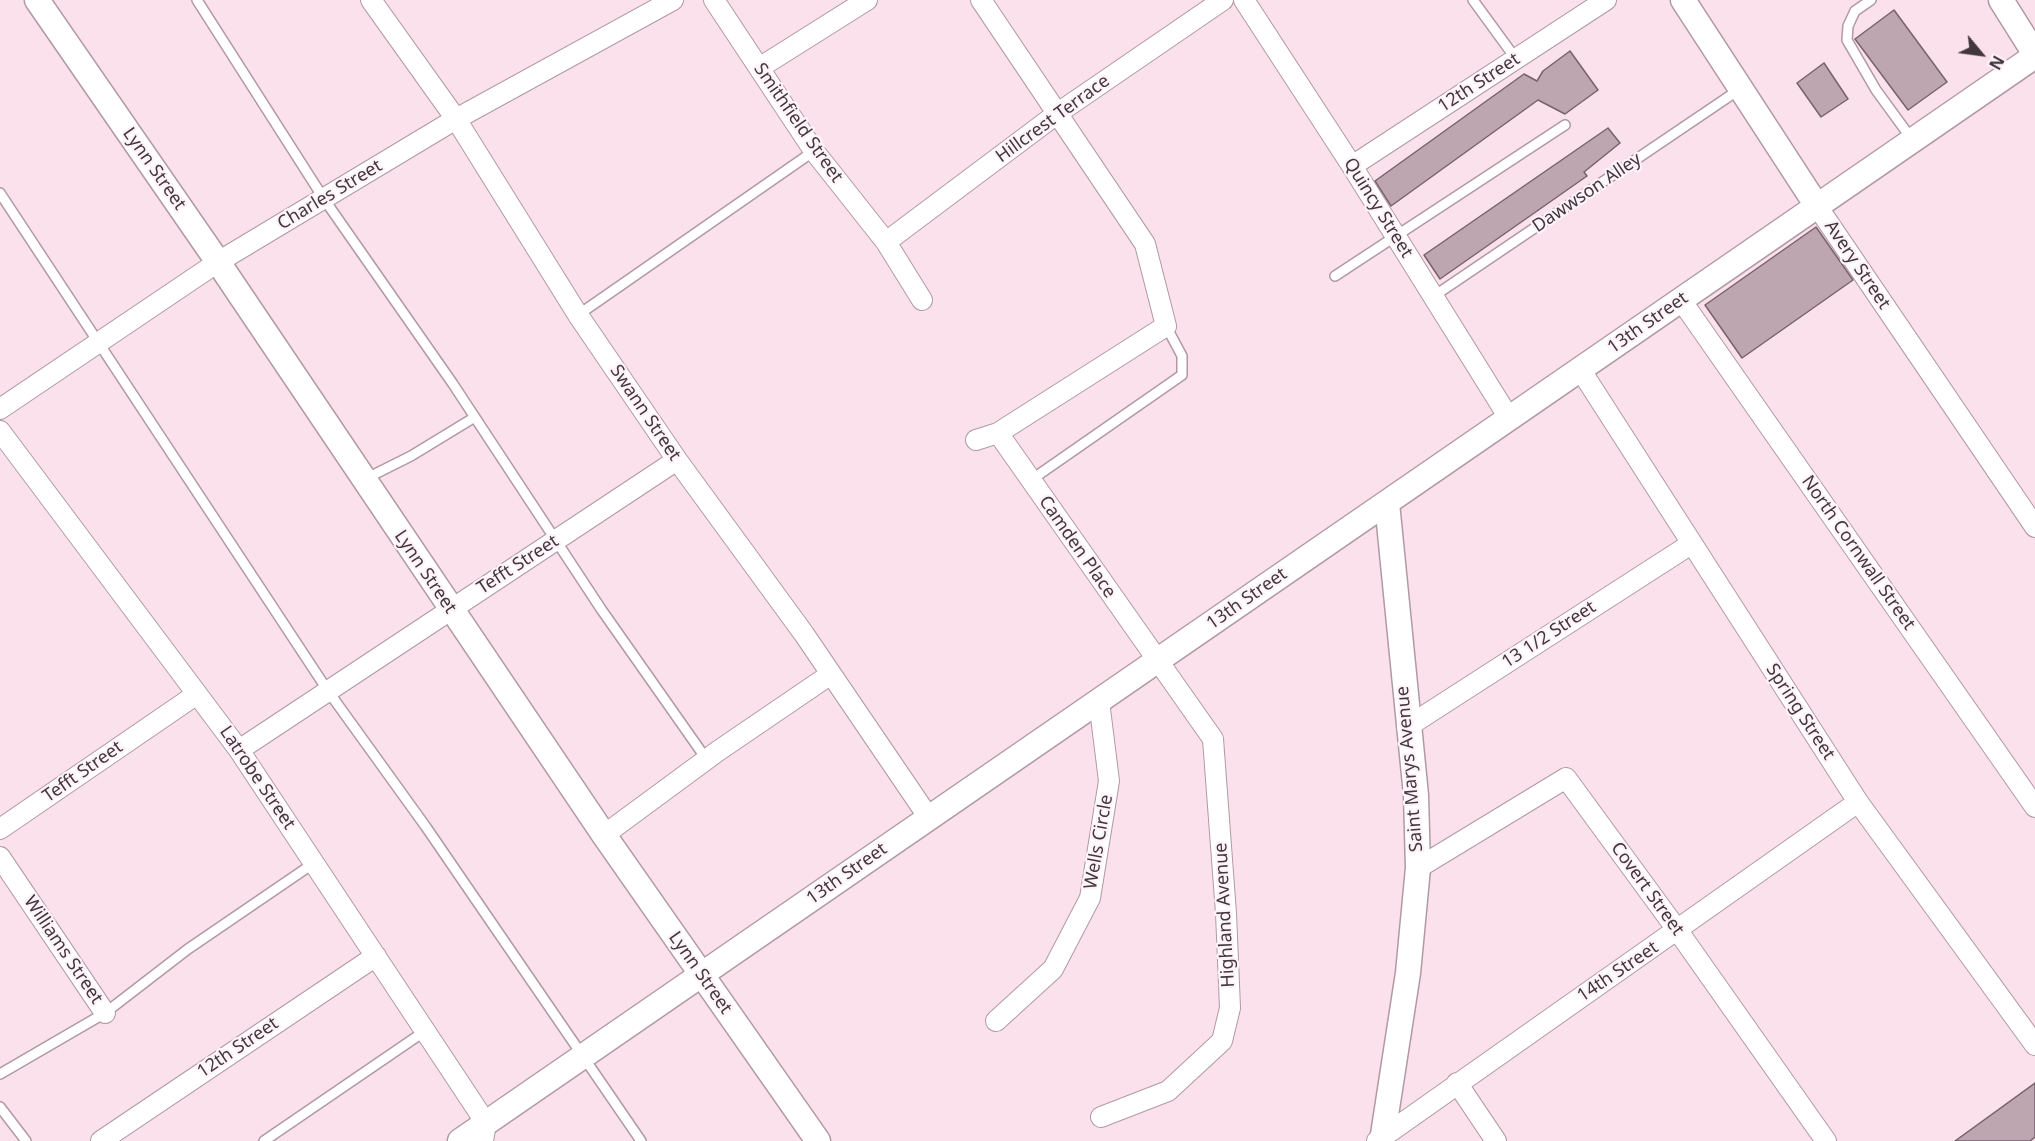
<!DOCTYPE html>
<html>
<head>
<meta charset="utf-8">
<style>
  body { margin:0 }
  #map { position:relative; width:2035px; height:1141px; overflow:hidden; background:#fbe1ec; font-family:"Noto Sans",sans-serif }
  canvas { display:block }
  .north { position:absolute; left:1951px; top:24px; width:60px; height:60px; -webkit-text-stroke:4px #fef3f8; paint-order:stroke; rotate:119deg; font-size:16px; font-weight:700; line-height:24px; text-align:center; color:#41373c }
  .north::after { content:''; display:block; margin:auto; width:21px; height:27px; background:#41373c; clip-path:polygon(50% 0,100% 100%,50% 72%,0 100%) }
</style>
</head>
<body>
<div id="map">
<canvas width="2035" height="1141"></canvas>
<div class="north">N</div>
</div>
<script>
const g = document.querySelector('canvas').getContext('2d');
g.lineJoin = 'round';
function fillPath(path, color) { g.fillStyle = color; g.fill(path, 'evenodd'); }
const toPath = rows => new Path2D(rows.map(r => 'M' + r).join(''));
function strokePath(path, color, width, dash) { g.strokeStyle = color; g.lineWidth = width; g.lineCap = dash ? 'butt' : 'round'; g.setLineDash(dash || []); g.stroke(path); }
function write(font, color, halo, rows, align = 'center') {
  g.font = font + ' "Noto Sans",sans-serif'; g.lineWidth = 4.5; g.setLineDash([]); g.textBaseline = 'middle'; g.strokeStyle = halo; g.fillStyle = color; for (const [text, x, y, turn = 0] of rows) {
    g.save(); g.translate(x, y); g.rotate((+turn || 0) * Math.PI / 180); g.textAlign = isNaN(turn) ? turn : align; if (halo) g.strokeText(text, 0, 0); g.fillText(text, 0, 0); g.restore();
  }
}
const building = toPath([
  [1894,10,1947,82,1908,110,1855,39,1894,10],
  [1570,51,1598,90,1565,114,1538,100,1391,206,1375,181,1524,74,1537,81,1543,71,1570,51],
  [1824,63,1848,99,1821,117,1797,83,1824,63],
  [1608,128,1620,143,1584,172,1587,176,1440,279,1424,255,1608,128],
  [1816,227,1853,280,1742,358,1705,305,1816,227],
  [2035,1083,2035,1137,2030,1141,1955,1141,2035,1083]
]);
fillPath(building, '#bea6b0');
strokePath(building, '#78626c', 1.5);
const service = toPath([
  [197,0,324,199,453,384,601,609,707,760],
  [1473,0,1516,59],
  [1871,0,1855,11,1848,26,1847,40,1876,90,1911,138],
  [0,193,328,691,426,827,641,1141],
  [1335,276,1565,125],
  [1434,296,1740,89],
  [578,315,814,151],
  [365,479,411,456,475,417],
  [1031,480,1182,375,1182,356,1166,326],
  [0,1074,105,1013,188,949,314,863],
  [0,1107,26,1141],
  [264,1141,425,1031]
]);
const minor = toPath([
  [371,0,456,119,578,315,677,460,804,634,929,818],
  [714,0,814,151,886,242,922,300],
  [1244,0,1352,166,1509,418],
  [759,68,867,0],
  [1352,166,1606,0],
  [1817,206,2035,527],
  [886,242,1058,113,1223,0],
  [1681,300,2035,807],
  [1580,369,1858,802,2035,1045],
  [0,409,218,262,456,119,673,0],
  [0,431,239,750,486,1123,483,1141],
  [998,433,1213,739,1226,913,1230,1008,1222,1041,1168,1091,1101,1117],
  [976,440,998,433,1166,326,1145,244,981,0],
  [1407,727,1691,544],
  [239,750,677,460],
  [0,829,197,694],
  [604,835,718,751,831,674],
  [0,857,105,1013],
  [1418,868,1566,778,1678,931,1826,1141],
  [996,1021,1053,969,1090,898,1109,781,1099,701],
  [1457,1083,1496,1141],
  [101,1141,376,956],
  [1377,1141,1858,802]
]);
const tertiary = toPath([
  [37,0,218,262,604,835,818,1141],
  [1683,0,1817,206],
  [2001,0,2035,54],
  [460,1141,2035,56],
  [1382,1141,1408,973,1418,868,1416,795,1387,503]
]);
strokePath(service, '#b199a4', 12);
strokePath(minor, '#b199a4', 22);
strokePath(tertiary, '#b199a4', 27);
strokePath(service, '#fff', 9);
strokePath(minor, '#fff', 20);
strokePath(tertiary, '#fff', 24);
write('18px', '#41373c', '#fef3f8', [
  ["12th Street",1479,83,-33],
  ["Hillcrest Terrace",1053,119,-36],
  ["Smithfield Street",798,123,55],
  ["Lynn Street",154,169,55],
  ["Dawwson Alley",1587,193,-34],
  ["Charles Street",330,195,-31],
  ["Quincy Street",1378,208,58],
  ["Avery Street",1857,265,56],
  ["13th Street",1648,323,-35],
  ["Swann Street",645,413,56],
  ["Camden Place",1077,547,55],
  ["North Cornwall Street",1858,553,55],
  ["Tefft Street",518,565,-33],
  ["Lynn Street",425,572,56],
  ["13th Street",1247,599,-35],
  ["13 1/2 Street",1549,635,-33],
  ["Spring Street",1800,712,57],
  ["Saint Marys Avenue",1410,769,-95],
  ["Tefft Street",83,772,-35],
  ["Latrobe Street",257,778,56],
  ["Wells Circle",1099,842,-80],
  ["13th Street",847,874,-35],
  ["Covert Street",1647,889,54],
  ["Highland Avenue",1225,915,-93],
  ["Williams Street",63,950,56],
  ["14th Street",1618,972,-34],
  ["Lynn Street",700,973,55],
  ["12th Street",238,1048,-34]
]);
</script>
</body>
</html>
